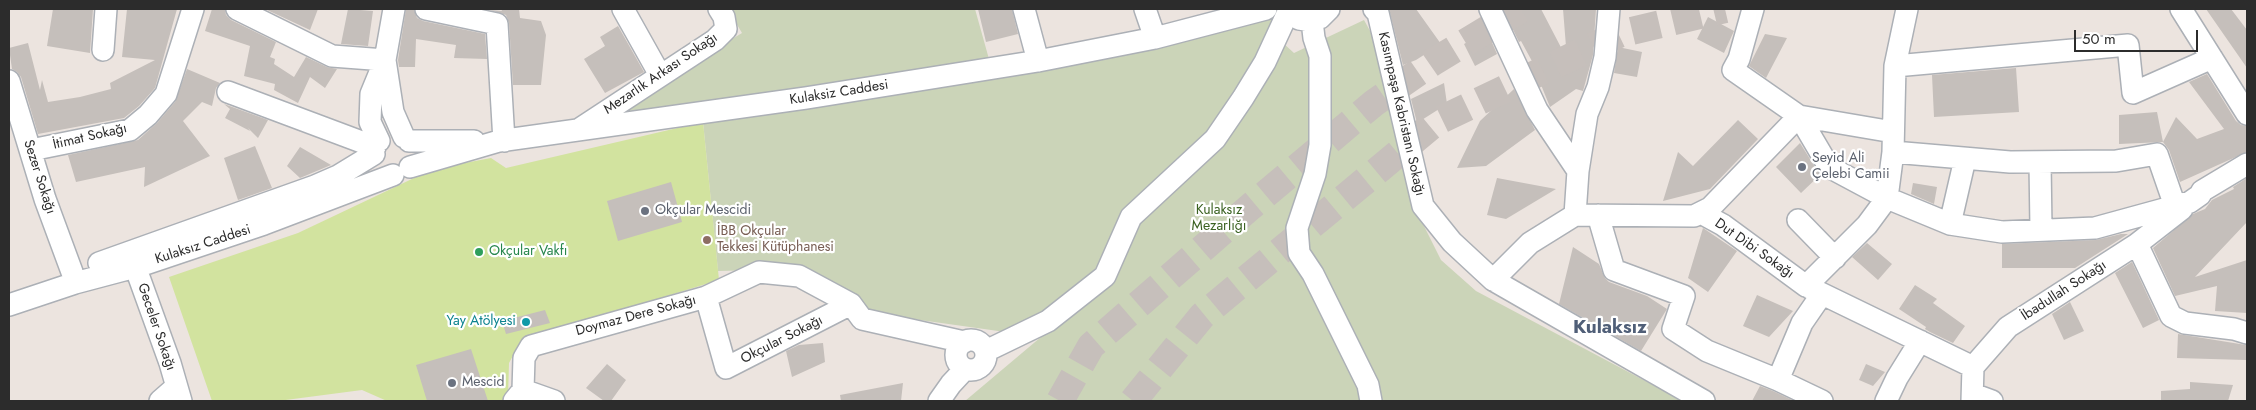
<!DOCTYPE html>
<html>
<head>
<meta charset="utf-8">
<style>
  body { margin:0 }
  #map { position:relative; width:2256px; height:410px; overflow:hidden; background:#ece4df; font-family:Jost,sans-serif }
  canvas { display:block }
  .frame { position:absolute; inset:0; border:10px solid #2c2c2c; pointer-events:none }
  .scale { position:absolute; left:2074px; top:30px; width:124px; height:22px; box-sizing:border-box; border:2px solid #2c2c2c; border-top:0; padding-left:6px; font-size:15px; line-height:18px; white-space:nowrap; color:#2c2c2c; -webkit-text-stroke:4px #fff; paint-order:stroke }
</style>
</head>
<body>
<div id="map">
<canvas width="2256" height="410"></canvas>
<div class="frame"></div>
<div class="scale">50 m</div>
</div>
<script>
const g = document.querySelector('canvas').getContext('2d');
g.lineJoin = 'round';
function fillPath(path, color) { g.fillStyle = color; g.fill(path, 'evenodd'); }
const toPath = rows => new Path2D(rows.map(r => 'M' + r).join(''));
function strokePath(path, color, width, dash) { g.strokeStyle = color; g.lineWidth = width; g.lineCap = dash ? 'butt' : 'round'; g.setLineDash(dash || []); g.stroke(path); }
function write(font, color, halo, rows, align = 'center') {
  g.font = font + ' Jost,sans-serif'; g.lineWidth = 4.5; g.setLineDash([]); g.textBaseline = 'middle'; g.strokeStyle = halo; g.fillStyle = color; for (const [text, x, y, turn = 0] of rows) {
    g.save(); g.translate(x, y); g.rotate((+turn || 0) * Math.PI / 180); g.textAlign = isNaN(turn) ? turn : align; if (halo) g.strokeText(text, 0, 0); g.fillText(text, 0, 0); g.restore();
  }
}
fillPath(toPath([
  [728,9,975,9,994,77,1128,54,1256,18,1273,19,1279,26,1283,43,1294,53,1364,20,1380,49,1416,210,1441,260,1476,291,1683,401,965,401,1041,337,863,312,809,269,718,271,703,122,605,116,742,33]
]), '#cbd4b8');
fillPath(toPath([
  [703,122,719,280,521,341,509,363,508,397,505,401,387,401,362,390,278,401,212,401,169,277,298,233,433,169,491,158,506,168]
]), '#d2e39f');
fillPath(toPath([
  [53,9,93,9,90,53,47,46],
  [127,9,177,9,155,88,139,106,124,118,38,134,21,77,17,72,12,69,9,48,28,43,40,90,42,80,48,102,80,97,111,89,110,83,155,60,122,57],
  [212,9,225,9,226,15,231,20,276,42,270,57,275,59,274,64,294,77,306,57,327,67,337,69,325,88,310,77,298,103,274,90,275,84,244,76,250,46,205,31],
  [265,9,318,9,310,30],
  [348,9,373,11,368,46,341,44],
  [406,9,414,9,417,18,423,21,485,34,487,59,454,58,456,45,416,39,415,67,399,67,398,60],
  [501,9,519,9,520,18,541,21,546,35,541,85,513,85,509,23,506,15,490,10,502,11],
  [978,9,1012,9,1018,34,986,42],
  [1389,9,1416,9,1441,44,1416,60,1403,65],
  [1525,9,1541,9,1567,59,1563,9,1596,9,1593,55,1583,91,1576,89,1550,107,1537,75,1539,74,1521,41,1519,42,1506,15],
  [2206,9,2231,9,2247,30,2247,68],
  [1708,17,1734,31,1724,53,1697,39],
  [618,26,644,72,605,93,584,59,605,46,600,37],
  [1487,31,1497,54,1475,66,1464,44],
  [1765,34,1787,38,1766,78,1749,66],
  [1618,47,1642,52,1637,77,1614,73],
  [2016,68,2019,112,1934,117,1932,75],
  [187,69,220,83,216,88,212,106,202,102,183,121,210,156,144,187,145,167,76,182,68,155,138,140,157,123,175,102],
  [2207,74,2236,121,2241,125,2247,126,2247,152,2180,182,2169,150,2163,142,2176,117,2197,139,2224,129,2189,82],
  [1444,83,1447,104,1417,123,1411,99],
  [1514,89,1535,130,1486,166,1457,168,1480,121],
  [224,104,268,120,258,138,248,128,250,131,225,118,230,109],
  [2157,112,2163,142,2119,144,2119,115],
  [1738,120,1758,139,1710,189,1663,201,1678,152,1693,166],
  [1800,143,1820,175,1801,193,1776,167],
  [255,146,272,188,238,200,224,158],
  [300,147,331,165,300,178,287,166],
  [1497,178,1556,189,1506,219,1487,215],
  [2247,178,2247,222,2195,277,2247,260,2247,313,2215,311,2217,286,2175,296,2153,248,2193,214,2205,209,2212,200,2234,189,2233,187],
  [671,182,682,222,618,241,607,201],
  [1913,183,1937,187,1934,204,1911,194],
  [1703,228,1737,251,1708,292,1688,278],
  [2121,234,2128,234,2075,268,2002,268,2002,244,2096,240],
  [1867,243,1892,264,1878,280,1852,257],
  [1573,247,1599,264,1605,278,1609,282,1647,296,1667,309,1641,351,1559,304],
  [2132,262,2159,320,2143,328,2115,273],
  [1915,285,1937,299,1933,303,1965,326,1953,343,1930,332,1925,329,1926,327,1899,309],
  [1757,295,1793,311,1769,337,1743,326],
  [2070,302,2084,331,2064,340,2052,314],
  [545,310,550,323,506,334,502,321],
  [2178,334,2246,345,2246,360,2177,358],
  [823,343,825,362,792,377,786,351,799,345],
  [471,349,488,401,427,401,416,365],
  [607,364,626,380,611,401,604,401,586,388],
  [1866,364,1885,372,1873,386,1859,380],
  [2190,382,2233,385,2228,401,2161,401,2161,391,2190,389],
  [903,383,901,401,841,401,840,395],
  [1760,386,1773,391,1794,401,1752,401]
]), '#c5bfbb');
strokePath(toPath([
  [1060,401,1091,346,1249,208,1374,103,1433,62,1521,9],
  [1133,401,1202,316,1436,122,1619,34,1725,9]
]), '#c6bfbb', 28, [28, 14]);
const minor = toPath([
  [237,9,332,56,385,60,393,112,404,137],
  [426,9,497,24,504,141],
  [623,9,660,75],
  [1024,9,1038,61],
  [1145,9,1155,38],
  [1374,9,1378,13,1423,206,1452,242,1493,280,1704,401],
  [1490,9,1537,110,1578,171],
  [1753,9,1739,59,1733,70,1799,116,1829,167,1887,198,1950,224,2002,232,2095,228,2190,202,2200,195,2202,191,2247,164],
  [2181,9,2247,114],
  [1299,19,1312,21,1320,18,1329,9],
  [1312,21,1314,38,1320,56,1320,145,1315,174,1297,228,1299,253,1313,274,1368,385,1371,401],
  [103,50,106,9],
  [1895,66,2128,45,2133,93,2212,58],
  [9,81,45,199,72,272],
  [228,92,375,147],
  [1799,116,1893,132],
  [581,128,715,40,726,29,724,17,719,9],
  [379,141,370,122,371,94,385,60,394,9],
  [409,141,474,141],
  [31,150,130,130,148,115,166,94,193,9],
  [1893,152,2010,162,2116,161,2157,154,2175,206],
  [2040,162,2041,229],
  [410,167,499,141,806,98,1038,61,1155,38,1266,9],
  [1701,213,1723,225,1806,286,1973,367],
  [1575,215,1578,171,1587,114,1598,87,1605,57,1609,9],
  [1598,215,1614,270,1684,296,1673,329,1707,351,1778,380,1822,401],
  [1798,220,1835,258],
  [1950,224,1965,159],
  [2137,244,2171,316,2185,323,2234,329,2247,333],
  [131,255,170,363,181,401],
  [99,263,315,186,338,176,374,154],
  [1493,280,1530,243,1575,215,1694,216,1710,208,1799,116],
  [1806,286,1867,225,1887,198,1893,152,1895,66,1907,9],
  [706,297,726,368,851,304],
  [9,305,75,283,139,266,264,224,393,175],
  '956 355a15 15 0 1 1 30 0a15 15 0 1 1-30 0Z',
  [986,351,1048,321,1105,276,1131,217,1215,139,1243,98,1265,62,1289,10],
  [1778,380,1802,323,1822,294],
  [523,390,524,358,531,346,706,297,759,272,799,276,851,304,862,319,964,342],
  [1973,394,1992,401],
  [160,401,176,387],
  [514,401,523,390,554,401],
  [939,401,951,384,965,369],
  [1886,401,1897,378,1920,341],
  [1972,401,1973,367,2008,327,2137,244,2182,209]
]);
strokePath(minor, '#acb0b6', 24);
strokePath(minor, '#fff', 21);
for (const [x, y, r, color] of [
  [1802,167,5,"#6b7280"],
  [645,211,5,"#6b7280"],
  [707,240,5,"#8d6e63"],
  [479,252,5,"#2e9e5b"],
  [526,322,5,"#0f9aa8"],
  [452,383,5,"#6b7280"]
]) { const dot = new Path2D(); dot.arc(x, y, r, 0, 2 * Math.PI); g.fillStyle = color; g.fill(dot); strokePath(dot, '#fff', 2); }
write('14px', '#2c2c2c', '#fff', [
  ["Mezarlık Arkası Sokağı",661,74,-34],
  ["Kulaksiz Caddesi",839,93,-9],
  ["Kasımpaşa Kabristanı Sokağı",1401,114,77],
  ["İtimat Sokağı",90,137,-13],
  ["Sezer Sokağı",39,177,72],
  ["Kulaksız Caddesi",203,245,-18],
  ["Dut Dibi Sokağı",1754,249,35],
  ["İbadullah Sokağı",2064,291,-33],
  ["Doymaz Dere Sokağı",636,316,-15],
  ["Geceler Sokağı",156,327,71],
  ["Okçular Sokağı",782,340,-27]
]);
write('14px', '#5b616d', '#fff', [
  ["Seyid Ali",1812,159],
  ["Çelebi Camii",1812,175],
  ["Okçular Mescidi",655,211],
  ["Mescid",462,383]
], 'left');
write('14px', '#3b6222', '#fff', [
  ["Kulaksız",1219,211],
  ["Mezarlığı",1219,227]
]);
write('14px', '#785e54', '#fff', [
  ["İBB Okçular",717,232],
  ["Tekkesi Kütüphanesi",717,248]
], 'left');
write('14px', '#27864d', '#fff', [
  ["Okçular Vakfı",489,252]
], 'left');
write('14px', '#0d838f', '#fff', [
  ["Yay Atölyesi",516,322]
], 'right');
write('bold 19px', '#505f78', '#fff', [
  ["Kulaksız",1610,328]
]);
</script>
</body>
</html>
